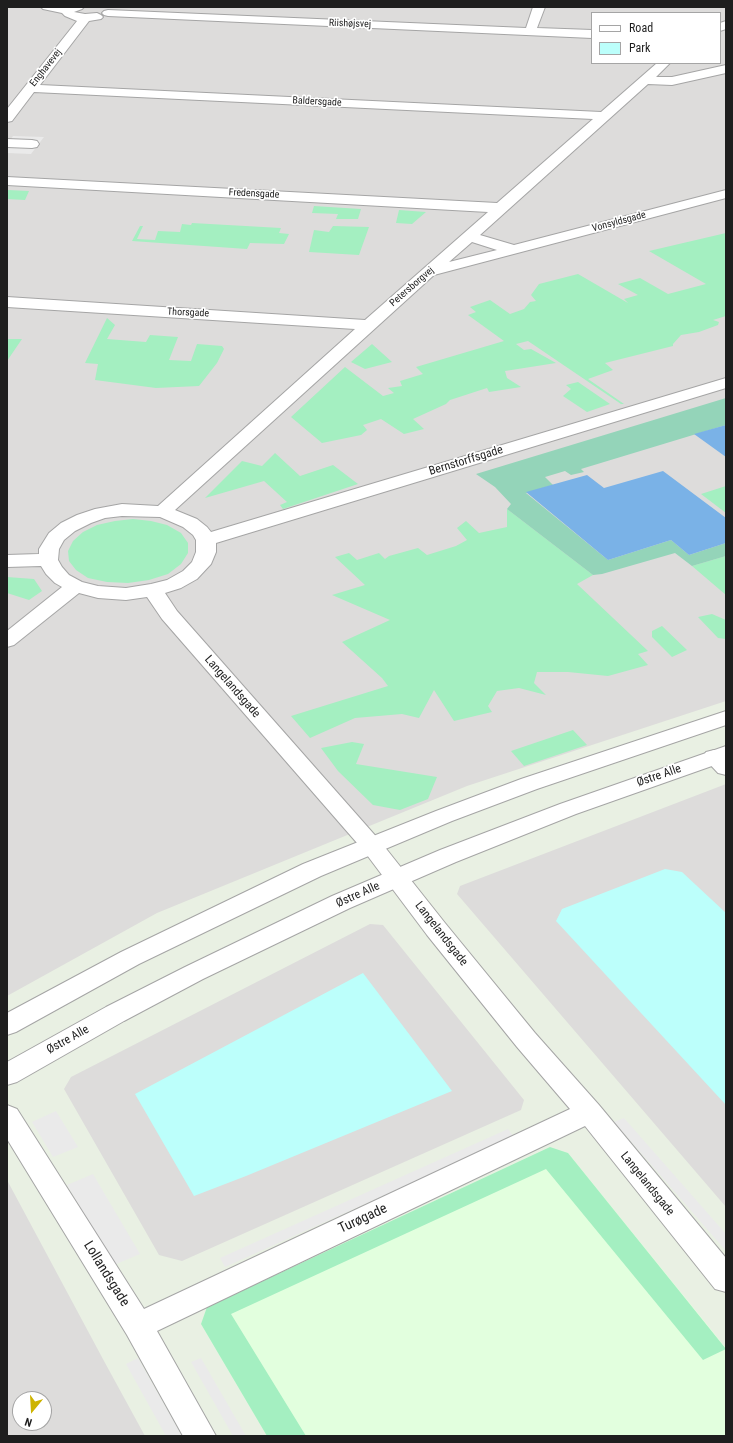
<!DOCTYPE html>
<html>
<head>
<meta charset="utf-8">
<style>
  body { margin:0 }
  #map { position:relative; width:733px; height:1443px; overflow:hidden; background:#e9f0e3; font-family:"Roboto Condensed",sans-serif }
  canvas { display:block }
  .frame { position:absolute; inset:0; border:8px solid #1e1e1e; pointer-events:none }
  .legend { position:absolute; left:591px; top:12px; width:130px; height:52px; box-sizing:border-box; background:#fff; border:1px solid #a5a5a5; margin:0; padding:5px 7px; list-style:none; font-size:12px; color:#1e1e1e }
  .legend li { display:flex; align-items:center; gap:8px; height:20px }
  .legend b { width:20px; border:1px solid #a5a5a5 }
  .north { position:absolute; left:12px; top:1391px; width:40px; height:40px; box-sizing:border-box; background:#fff; border:1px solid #a5a5a5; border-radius:50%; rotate:198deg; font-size:11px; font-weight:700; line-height:16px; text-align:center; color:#1e1e1e }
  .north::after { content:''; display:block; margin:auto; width:14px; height:18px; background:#cdb300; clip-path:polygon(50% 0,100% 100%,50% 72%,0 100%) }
</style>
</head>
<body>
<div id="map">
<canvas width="733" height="1443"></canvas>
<div class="frame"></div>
<ul class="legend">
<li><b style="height:5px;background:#fff"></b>Road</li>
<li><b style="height:11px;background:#bcfffb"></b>Park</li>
</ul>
<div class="north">N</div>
</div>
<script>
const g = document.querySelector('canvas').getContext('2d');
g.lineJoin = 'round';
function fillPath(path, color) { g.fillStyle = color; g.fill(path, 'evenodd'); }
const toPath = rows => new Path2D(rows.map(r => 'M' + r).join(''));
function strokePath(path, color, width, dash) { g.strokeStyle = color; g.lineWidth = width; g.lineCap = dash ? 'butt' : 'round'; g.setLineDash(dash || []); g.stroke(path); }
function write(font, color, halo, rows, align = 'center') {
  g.font = font + ' "Roboto Condensed",sans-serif'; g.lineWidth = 3.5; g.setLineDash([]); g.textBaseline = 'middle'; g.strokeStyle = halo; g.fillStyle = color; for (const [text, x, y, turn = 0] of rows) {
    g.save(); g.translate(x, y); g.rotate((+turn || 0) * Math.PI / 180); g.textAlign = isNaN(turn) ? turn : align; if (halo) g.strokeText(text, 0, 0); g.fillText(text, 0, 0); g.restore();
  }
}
fillPath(toPath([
  [7,7,726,7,726,701,467,786,157,913,7,996],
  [592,13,720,13,720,63,592,63],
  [726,784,726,1207,457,894,460,886],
  [370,924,383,925,524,1100,521,1110,182,1261,159,1255,64,1089,71,1077],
  [7,1180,104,1361,145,1436,7,1436],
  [20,1399,44,1399,44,1423,20,1423]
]), '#dddcdb');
fillPath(toPath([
  [550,1147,568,1153,726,1348,726,1436,267,1436,201,1324,207,1307]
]), '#e2ffde');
fillPath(toPath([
  [8,190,29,191,25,200,7,199],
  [314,206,361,209,358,219,336,219,338,214,312,213],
  [399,210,426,212,412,224,396,223],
  [192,223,281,228,279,233,289,234,284,244,250,243,247,249,132,241,140,226,143,226,137,239,155,240,158,231,180,232,182,224,191,225],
  [333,226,369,227,359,255,309,252,314,230,329,232],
  [726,233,726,316,713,320,719,322,718,325,699,332,681,335,673,344,673,346,605,363,613,370,588,379,624,404,621,404,528,341,516,344,524,350,531,349,556,363,505,371,507,378,521,387,489,392,487,388,450,400,446,404,413,419,424,429,404,434,381,419,363,425,367,430,361,435,322,443,291,417,345,367,383,396,394,393,388,388,402,386,400,381,423,374,416,367,504,341,468,315,476,312,470,307,490,300,510,314,524,309,530,302,536,301,531,295,539,284,578,274,628,303,624,299,638,295,618,284,640,278,668,294,706,284,649,251],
  [107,318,115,325,107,339,146,342,150,335,178,337,169,360,191,361,197,344,222,346,224,349,217,363,199,386,156,388,95,380,98,364,85,363],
  [7,339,22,339,7,361],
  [372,344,392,362,365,369,351,362],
  [578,382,610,404,587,412,563,396,571,389,566,385],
  [275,453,300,476,333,465,358,484,283,509,280,505,287,502,264,481,205,498,242,461,262,466],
  [726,486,726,513,701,494],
  [507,509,593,575,577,584,648,651,638,654,648,665,608,676,568,672,537,672,534,683,546,695,519,688,497,691,488,706,492,712,454,721,434,690,419,718,402,714,355,718,310,738,291,716,388,686,382,678,342,642,390,620,332,595,365,585,335,557,349,553,357,560,379,553,385,559,389,556,418,548,427,555,456,546,467,540,457,528,466,521,479,533,507,527],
  [133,519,151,521,167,525,181,533,188,543,188,553,181,564,168,574,149,580,128,583,107,582,88,578,76,570,69,561,68,551,73,541,83,532,97,525,115,521],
  [726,556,726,595,692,566],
  [7,577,34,579,42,591,29,600,7,593],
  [712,614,726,620,726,639,718,638,698,617],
  [662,626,687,650,672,657,652,637,652,631],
  [573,730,587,745,524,766,511,751],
  [352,742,364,744,356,764,437,777,428,799,400,810,373,805,338,771,321,748],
  [550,1147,568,1153,726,1349,703,1360,546,1169,231,1314,306,1436,267,1436,201,1324,207,1307]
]), '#a4efc1');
fillPath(toPath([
  [726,398,726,425,581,469,584,472,571,475,565,471,545,477,553,485,526,493,608,560,671,540,689,555,726,543,726,556,692,566,675,553,602,574,593,575,507,509,511,504,495,487,476,474]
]), '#94d4b9');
fillPath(toPath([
  [665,869,682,872,726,913,726,1105,556,921,562,909],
  [363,973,452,1091,246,1176,194,1196,135,1094]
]), '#bcfffb');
fillPath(toPath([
  [726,425,726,457,694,434],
  [663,471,726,518,726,543,689,555,671,540,608,560,526,492,587,475,604,488]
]), '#7ab2e7');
fillPath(toPath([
  [13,136,44,137,31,154,7,153,7,144],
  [56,1111,78,1147,53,1157,32,1122],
  [624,1118,726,1234,726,1251,614,1122],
  [508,1129,514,1137,225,1267,220,1258],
  [93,1174,140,1254,114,1265,67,1185],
  [138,1358,182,1436,166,1436,126,1364],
  [201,1358,246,1436,233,1436,191,1362]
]), '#eaeaea');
const minor = toPath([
  [41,7,84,7,82,9,74,12,85,14,97,13,101,15,103,17,101,19,89,21,40,85,601,112,657,63,670,63,656,77,672,77,726,65,726,73,672,85,648,84,480,235,514,245,726,190,726,198,434,275,175,510,197,519,207,527,211,532,726,378,726,388,216,543,216,552,211,564,197,579,181,588,165,593,177,611,380,841,445,923,535,1033,599,1105,726,1258,726,1292,715,1289,585,1126,157,1331,216,1436,183,1436,127,1335,7,1139,7,1105,17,1109,144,1309,570,1109,517,1047,427,935,364,851,162,619,147,597,126,600,98,598,79,593,14,645,7,647,7,631,62,587,55,583,46,574,41,566,7,567,7,555,39,554,39,549,49,533,61,523,77,515,95,509,122,504,158,506,355,329,7,307,7,297,365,320,488,212,7,185,7,177,497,203,593,119,34,92,12,121,7,122,7,109,77,21,65,16,62,13,43,9,41,7],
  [472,242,497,250,449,262,472,242],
  [122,516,160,517,183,527,193,535,196,540,196,552,192,562,183,571,167,580,151,584,126,588,98,586,82,582,69,575,62,567,58,560,59,549,64,540,75,531,91,523,105,518,122,516],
  [533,7,545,7,537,28,592,30,592,38,108,16,104,15,102,13,104,11,108,10,526,28,533,7],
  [726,21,726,29,720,31,720,23,726,21],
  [7,139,32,140,37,141,39,144,37,147,32,148,7,147,7,139],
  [714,750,722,752,726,756,726,775,718,773,703,757,706,752,714,750]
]);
const tertiary = toPath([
  [726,711,726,725,537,789,452,821,321,876,139,964,16,1032,7,1035,7,1013,121,952,303,864,436,811,521,779,726,711],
  [726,746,726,761,576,814,456,862,350,908,203,979,124,1021,17,1082,7,1085,7,1062,106,1007,185,967,332,896,440,850,560,804,726,746]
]);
strokePath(minor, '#a5a5a5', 2);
strokePath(tertiary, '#a5a5a5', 2);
fillPath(minor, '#fff');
fillPath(tertiary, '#fff');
write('10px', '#1e1e1e', '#fff', [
  ["Riishøjsvej",350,24,2],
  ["Enghavevej",46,68,-52],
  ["Baldersgade",317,102,3],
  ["Fredensgade",254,194,3],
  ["Vonsyldsgade",619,222,-15],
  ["Petersborgvej",412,287,-41],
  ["Thorsgade",188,313,3]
]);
write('12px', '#1e1e1e', '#fff', [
  ["Bernstorffsgade",466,461,-17],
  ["Langelandsgade",232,687,49],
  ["Østre Alle",659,776,-19],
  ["Østre Alle",358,895,-24],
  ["Langelandsgade",441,934,52],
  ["Østre Alle",68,1040,-29],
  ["Langelandsgade",647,1184,51]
]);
write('14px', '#1e1e1e', '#fff', [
  ["Turøgade",363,1219,-25],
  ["Lollandsgade",106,1274,58]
]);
</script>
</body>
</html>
